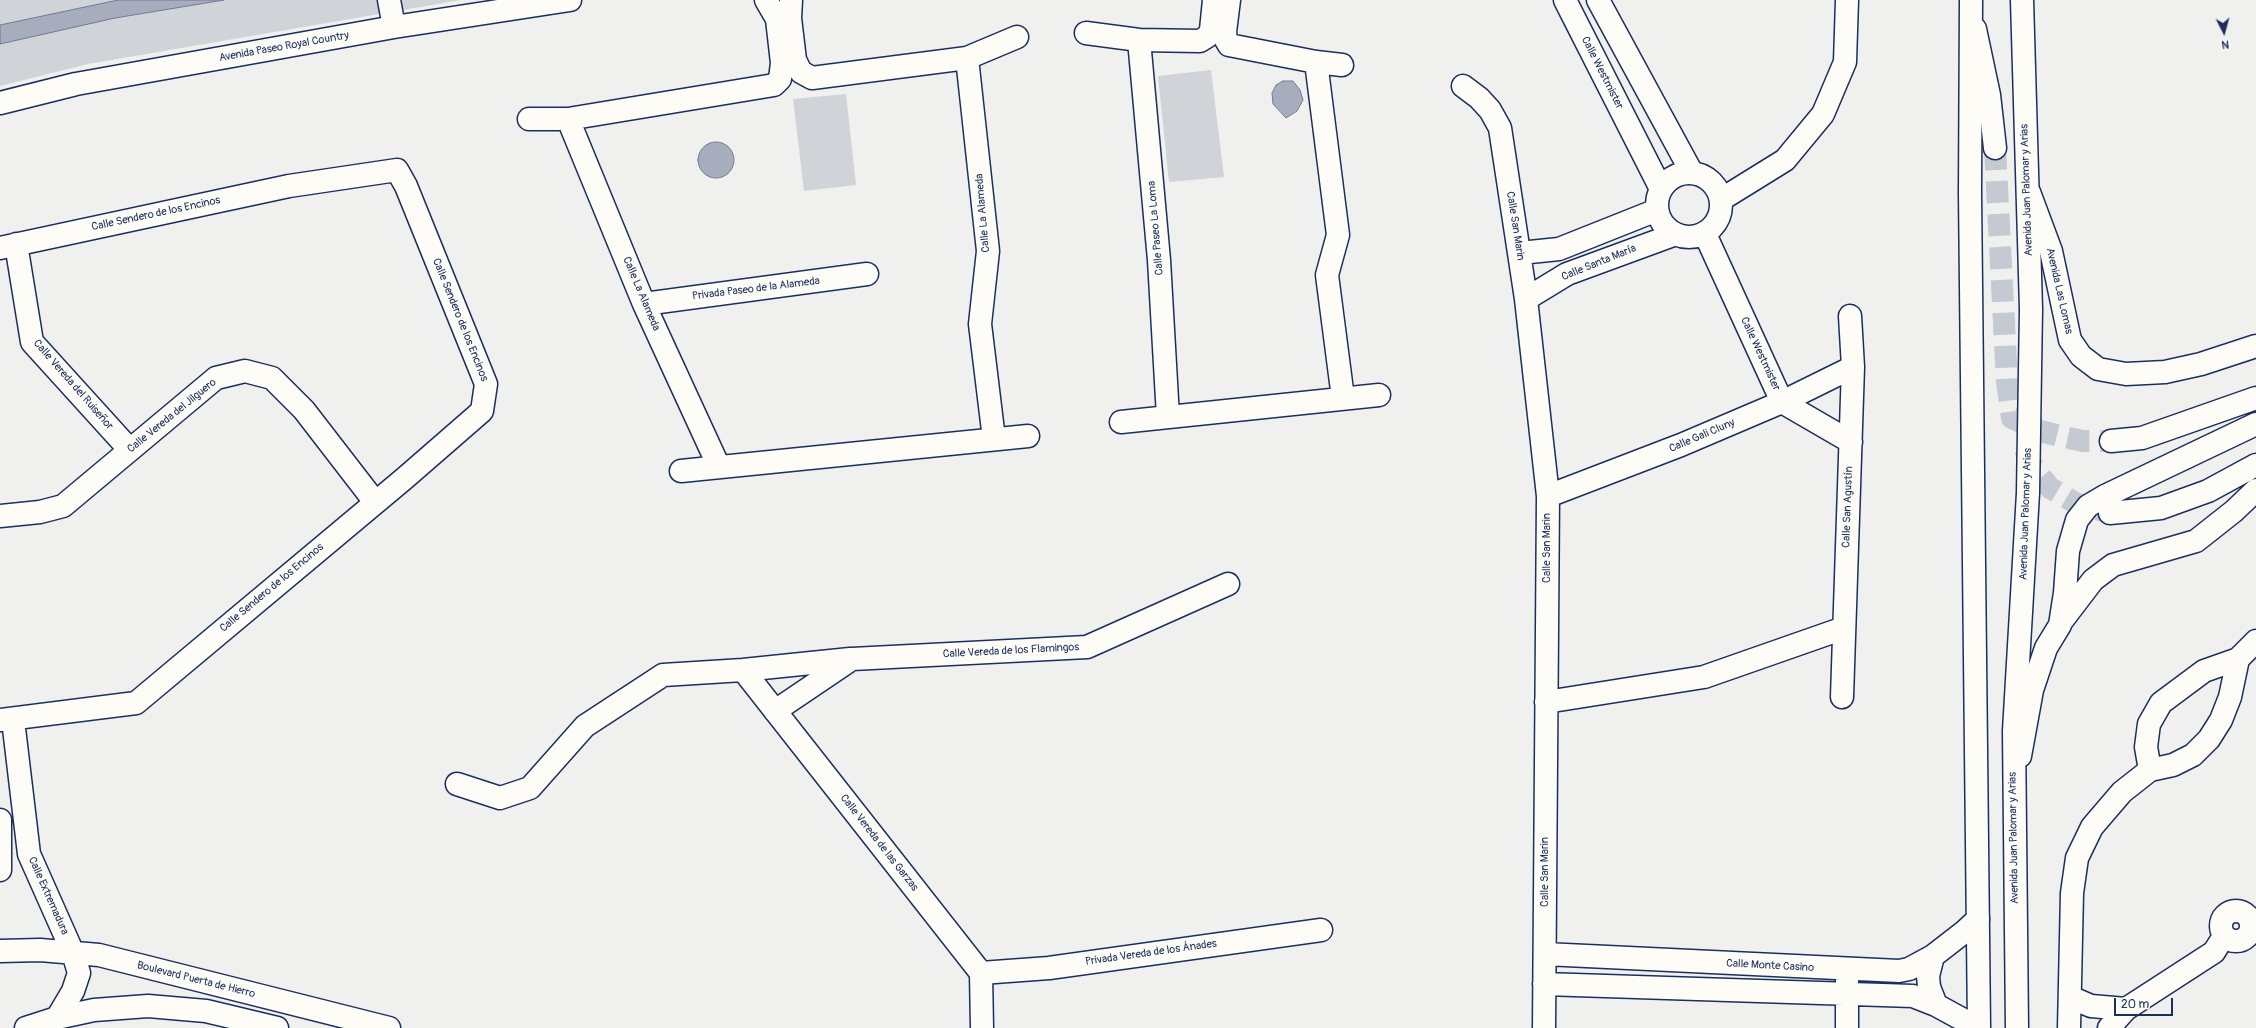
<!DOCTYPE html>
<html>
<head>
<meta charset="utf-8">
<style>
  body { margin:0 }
  #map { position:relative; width:2256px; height:1028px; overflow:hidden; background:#f0f0ee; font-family:Pangolin,sans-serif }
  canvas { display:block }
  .north { position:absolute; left:2204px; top:12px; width:40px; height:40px; -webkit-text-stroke:3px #fdfcf7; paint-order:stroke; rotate:174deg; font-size:11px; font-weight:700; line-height:16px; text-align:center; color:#1b2f5e }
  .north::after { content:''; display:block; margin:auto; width:14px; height:18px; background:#1b2f5e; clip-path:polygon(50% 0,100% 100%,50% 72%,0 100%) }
  .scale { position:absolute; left:2114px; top:998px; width:59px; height:18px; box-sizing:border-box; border:2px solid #1b2f5e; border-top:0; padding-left:5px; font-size:12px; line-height:14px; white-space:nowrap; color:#1b2f5e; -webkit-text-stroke:3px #fdfcf7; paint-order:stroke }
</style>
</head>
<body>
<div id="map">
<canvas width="2256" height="1028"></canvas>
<div class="north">N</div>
<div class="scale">20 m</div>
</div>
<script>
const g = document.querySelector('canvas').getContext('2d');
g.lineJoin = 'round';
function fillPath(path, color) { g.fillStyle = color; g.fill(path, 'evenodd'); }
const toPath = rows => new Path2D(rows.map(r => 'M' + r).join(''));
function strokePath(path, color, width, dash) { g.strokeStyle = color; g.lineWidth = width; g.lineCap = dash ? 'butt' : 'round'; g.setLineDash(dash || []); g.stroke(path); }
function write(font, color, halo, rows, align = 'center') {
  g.font = font + ' Pangolin,sans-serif'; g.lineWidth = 3; g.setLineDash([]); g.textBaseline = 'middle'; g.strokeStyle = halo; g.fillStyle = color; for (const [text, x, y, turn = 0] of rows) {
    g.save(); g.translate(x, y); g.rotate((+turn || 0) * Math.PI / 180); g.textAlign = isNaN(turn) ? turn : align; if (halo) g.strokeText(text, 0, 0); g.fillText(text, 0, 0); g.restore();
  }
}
fillPath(toPath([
  [0,0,461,0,88,64,0,86],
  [1211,70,1224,177,1169,182,1158,76],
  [846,94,856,185,804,191,793,99]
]), '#d0d3d8');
const water = toPath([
  [118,0,224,0,115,18,0,44,0,25,118,0],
  [1283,81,1293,81,1300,90,1303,100,1297,111,1286,118,1273,104,1272,93,1276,85,1283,81],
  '698 160a18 18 0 1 1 36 0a18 18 0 1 1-36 0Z'
]);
fillPath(water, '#a7adbd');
strokePath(water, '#6f7b97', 1);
strokePath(toPath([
  [1995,148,2007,382,2012,418,2040,431,2060,436,2083,441,2111,441],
  [2025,449,2030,463,2050,488,2079,505,2105,511]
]), '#c5c9d1', 22, [22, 11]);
const minor = toPath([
  [389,0,394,27],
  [791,0,790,18,795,60,801,72,812,78,967,58,1017,37],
  [1229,0,1225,32,1226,40,1229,45,1316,62,1342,65],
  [1565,0,1661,189],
  [1598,0,1692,173],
  [1975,29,1989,95,1995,148],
  [1086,33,1139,40,1200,41,1208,36,1211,30,1214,0],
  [1139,40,1159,260,1168,417],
  [967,58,988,251,980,324,994,439],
  [1316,62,1338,235,1327,275,1343,398],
  [1463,86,1479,98,1490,110,1500,128,1526,299,1548,496,1544,1028],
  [0,103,76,84,394,27,570,0],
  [529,119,568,119,774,85,780,79,782,63,777,19,766,0],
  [568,119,644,304,719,467],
  '1657 205a32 32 0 1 1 64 0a32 32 0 1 1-64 0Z',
  [2029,192,2051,251,2070,340,2081,356,2098,369,2126,374,2165,372,2201,364,2256,346],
  [1722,199,1785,160,1823,114,1845,62,1847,0],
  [1705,234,1782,402,1851,442],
  [16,244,32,342,130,450],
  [0,248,289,186,397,170,406,186,486,384,482,411,405,478,136,703,0,720],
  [1520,253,1559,249,1657,210],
  [1526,299,1567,274,1676,234],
  [644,304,867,274],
  [1121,422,1379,395],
  [2111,441,2142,438,2256,398],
  [681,471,1028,436],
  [1548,496,1681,445,1782,402,1853,367],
  [2110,513,2161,508,2208,491,2256,465],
  [0,516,40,512,63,506,216,378,245,371,272,378,304,410,375,502],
  [2061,622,2093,580,2113,565,2196,541,2234,511,2256,490],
  [743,670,981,973,982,1028],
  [1842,697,1853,367,1850,316],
  [1546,702,1704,677,1844,628],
  [775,711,852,659,1087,647,1228,584],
  [13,720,29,854,73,953,79,973,73,991,57,1018],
  [2020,756,2032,690,2046,648,2060,625,2065,593,2068,551,2077,520,2088,506,2105,496,2256,424],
  [2150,770,2146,747,2149,724,2161,703,2204,671,2238,659,2256,641],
  [457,784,500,798,530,788,585,726,663,675,743,670,850,659],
  [0,820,0,870],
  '2221 926a15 15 0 1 1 30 0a15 15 0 1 1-30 0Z',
  [0,951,40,950,99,955,389,1028],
  [1545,954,1899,971,1909,969,1933,956,1964,932,1978,919],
  [1933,956,1928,976,1929,987,1936,1005],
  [981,973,1049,968,1321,930],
  [1847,979,1847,1028],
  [1544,984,1913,996,1936,1005,1978,1028],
  [2070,997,2091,1006,2126,1009],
  [26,1028,57,1018,94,1010,148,1006,206,1011,277,1028],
  [2069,1028,2072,893,2077,858,2092,827,2122,792,2150,770,2173,765,2193,755,2209,739,2221,720,2230,697,2238,659],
  [2109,1028,2126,1009,2214,952,2224,936]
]);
const major = toPath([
  [1971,0,1970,193,1979,1028],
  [2017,1028,2014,731,2028,493,2031,309,2022,0]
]);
strokePath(minor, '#1b2f5e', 25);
strokePath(major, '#1b2f5e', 25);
strokePath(minor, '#fdfcf7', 22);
strokePath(major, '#fdfcf7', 22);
write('11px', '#1b2f5e', '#fdfcf7', [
  ["Avenida Paseo Royal Country",284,47,-10],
  ["Calle Westmister",1602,73,63],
  ["Avenida Juan Palomar y Arias",2027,190,-92],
  ["Calle La Alameda",983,213,-95],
  ["Calle Sendero de los Encinos",156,214,-12],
  ["Calle San Marin",1515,226,81],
  ["Calle Paseo La Loma",1156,228,-95],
  ["Calle Santa María",1599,263,-22],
  ["Privada Paseo de la Alameda",756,289,-7],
  ["Avenida Las Lomas",2059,291,77],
  ["Calle La Alameda",641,294,67],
  ["Calle Sendero de los Encinos",460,320,68],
  ["Calle Westmister",1760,354,65],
  ["Calle Vereda del Ruiseñor",73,385,49],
  ["Calle Vereda del Jilguero",172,416,-39],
  ["Calle Gali Cluny",1702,436,-23],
  ["Calle San Agustín",1848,507,-88],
  ["Avenida Juan Palomar y Arias",2026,514,-88],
  ["Calle San Marin",1547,548,-90],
  ["Calle Sendero de los Encinos",272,588,-40],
  ["Calle Vereda de los Flamingos",1011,651,-3],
  ["Avenida Juan Palomar y Arias",2014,838,-91],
  ["Calle Vereda de las Garzas",879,843,52],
  ["Calle San Marin",1545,872,-90],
  ["Calle Extremadura",48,896,66],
  ["Privada Vereda de los Ánades",1151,953,-8],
  ["Calle Monte Casino",1770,966,3],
  ["Boulevard Puerta de Hierro",196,980,14]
]);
</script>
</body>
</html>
